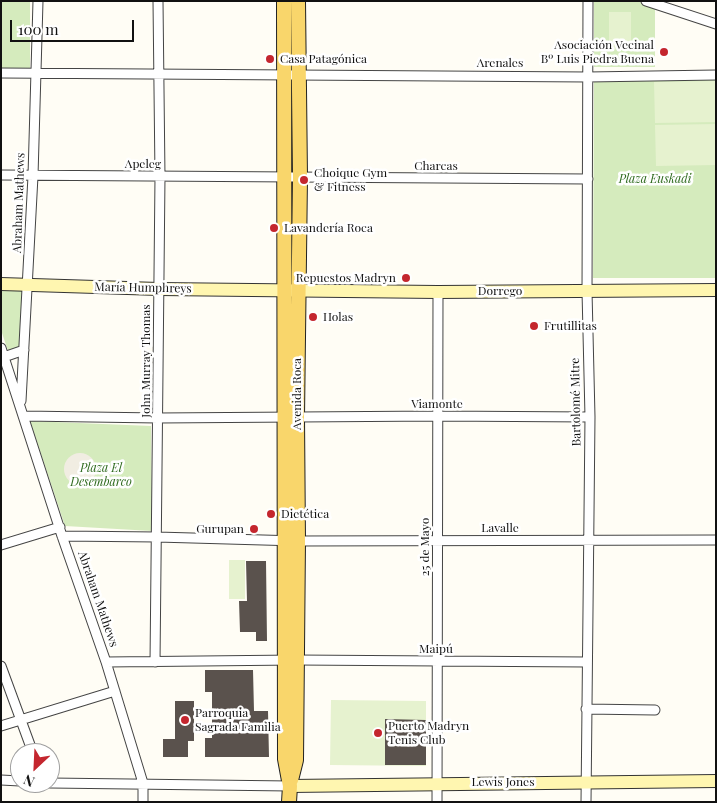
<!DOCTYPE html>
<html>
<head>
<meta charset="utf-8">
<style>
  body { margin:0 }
  #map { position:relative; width:717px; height:803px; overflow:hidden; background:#fffdf5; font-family:"Playfair Display",serif }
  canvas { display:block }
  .frame { position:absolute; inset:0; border:2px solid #111; pointer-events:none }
  .north { position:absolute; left:10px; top:743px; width:50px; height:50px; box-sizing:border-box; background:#fff; border:1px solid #a0a0a0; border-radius:50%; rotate:205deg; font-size:14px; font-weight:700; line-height:20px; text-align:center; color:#111 }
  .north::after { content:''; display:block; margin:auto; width:18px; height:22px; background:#c4262e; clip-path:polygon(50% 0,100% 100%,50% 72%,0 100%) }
  .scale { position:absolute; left:10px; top:20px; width:124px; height:22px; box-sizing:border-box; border:2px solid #111; border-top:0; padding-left:6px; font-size:15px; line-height:18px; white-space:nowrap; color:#111; -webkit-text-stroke:4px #fff; paint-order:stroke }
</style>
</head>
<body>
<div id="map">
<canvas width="717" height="803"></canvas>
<div class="frame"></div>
<div class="north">N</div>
<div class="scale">100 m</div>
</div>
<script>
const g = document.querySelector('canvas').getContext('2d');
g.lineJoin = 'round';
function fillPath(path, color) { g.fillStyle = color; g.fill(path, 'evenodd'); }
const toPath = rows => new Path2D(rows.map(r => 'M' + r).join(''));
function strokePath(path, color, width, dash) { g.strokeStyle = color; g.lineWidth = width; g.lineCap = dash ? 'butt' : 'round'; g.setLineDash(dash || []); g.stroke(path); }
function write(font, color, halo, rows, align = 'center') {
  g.font = font + ' "Playfair Display",serif'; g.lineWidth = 5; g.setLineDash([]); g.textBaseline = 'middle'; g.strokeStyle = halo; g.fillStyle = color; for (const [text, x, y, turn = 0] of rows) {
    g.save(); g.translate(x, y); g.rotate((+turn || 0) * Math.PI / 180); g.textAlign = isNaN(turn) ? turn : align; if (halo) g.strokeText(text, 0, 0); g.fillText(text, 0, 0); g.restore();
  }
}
fillPath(toPath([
  [1,1,30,1,30,68,1,68],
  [594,1,637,1,655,7,655,67,594,67],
  [594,79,716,80,716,278,593,278],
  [1,288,23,288,21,347,8,351,1,330],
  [30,421,151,426,152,531,65,526]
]), '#d5ebbd');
fillPath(toPath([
  [609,12,631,12,631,50,609,49],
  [716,81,716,122,655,123,654,82],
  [716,124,716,165,656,166,655,125],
  [229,560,245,560,245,599,229,599],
  [331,700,426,701,426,766,330,765]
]), '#e6f2cf');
fillPath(toPath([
  '64 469a16 16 0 1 1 32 0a16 16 0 1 1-32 0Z'
]), '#f1ede2');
fillPath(toPath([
  [246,561,266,561,267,641,256,641,256,632,240,632,239,601,247,601],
  [205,670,253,670,254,711,268,711,269,757,205,757,205,738,212,738,212,692,205,692],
  [175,701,194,701,194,741,188,741,188,757,163,757,163,739,175,739],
  [385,719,426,720,426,765,385,765]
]), '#5a524d');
const street = toPath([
  [646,1,716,24],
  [1,73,588,77,716,75],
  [1,175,588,179],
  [1,348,62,536,106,662,143,783,143,802],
  [1,358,24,350],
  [21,401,33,176,38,1],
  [24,416,158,418,438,416,590,417],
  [62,536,157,537,298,541,716,540],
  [1,545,60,527],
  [106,662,296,660,586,662],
  [155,662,160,177,158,1],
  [1,666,33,753],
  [586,709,655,710],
  [1,726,115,691],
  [1,780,20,781],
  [50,783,290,786],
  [437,802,438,292],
  [586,802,590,417,587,291,588,1]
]);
const secondary = toPath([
  [1,284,159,289,438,292,716,290],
  [290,786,716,781]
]);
const primary = toPath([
  [284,1,285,759,290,786,289,802],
  [291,780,296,760,298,541,297,417,300,177,298,1]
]);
strokePath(street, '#444', 11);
strokePath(secondary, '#333', 14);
strokePath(primary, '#222', 16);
strokePath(street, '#fff', 9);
strokePath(secondary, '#fff6b0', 12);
strokePath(primary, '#f9d66b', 14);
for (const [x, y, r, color] of [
  [664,52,5,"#c4262e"],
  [270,59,5,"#c4262e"],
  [304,180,5,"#c4262e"],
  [274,228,5,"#c4262e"],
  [406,278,5,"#c4262e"],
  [313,317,5,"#c4262e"],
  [534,326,5,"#c4262e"],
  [271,514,5,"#c4262e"],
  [254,529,5,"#c4262e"],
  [185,720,5,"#c4262e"],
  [378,733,5,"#c4262e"]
]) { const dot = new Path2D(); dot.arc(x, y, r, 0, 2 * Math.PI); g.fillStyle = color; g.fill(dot); strokePath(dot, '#fff', 2); }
write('12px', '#111', '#fff', [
  ["Asociación Vecinal",654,45,"right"],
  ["Bº Luis Piedra Buena",654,59,"right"],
  ["Casa Patagónica",280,59],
  ["Choique Gym",314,173],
  ["& Fitness",314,187],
  ["Lavandería Roca",284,228],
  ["Repuestos Madryn",396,278,"right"],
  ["Holas",323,317],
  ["Frutillitas",544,326],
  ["Dietética",281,514],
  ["Gurupan",244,529,"right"],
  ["Parroquia",195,713],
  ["Sagrada Familia",195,727],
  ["Puerto Madryn",388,726],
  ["Tenis Club",388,740]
], 'left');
write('12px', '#111', '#fff', [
  ["Arenales",500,63],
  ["Apeleg",143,164],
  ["Charcas",436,166],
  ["Abraham Mathews",19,203,-88],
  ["María Humphreys",143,288,1],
  ["Dorrego",500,291],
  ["John Murray Thomas",146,361,-90],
  ["Avenida Roca",297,394,-90],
  ["Bartolomé Mitre",576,402,-91],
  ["Viamonte",437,404],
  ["Lavalle",500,528],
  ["25 de Mayo",425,547,-90],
  ["Abraham Mathews",98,599,71],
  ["Maipú",436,649],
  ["Lewis Jones",503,782]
]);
write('italic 12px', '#2f6b1f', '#fff', [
  ["Plaza Euskadi",655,179],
  ["Plaza El",101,468],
  ["Desembarco",101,482]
]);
</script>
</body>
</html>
